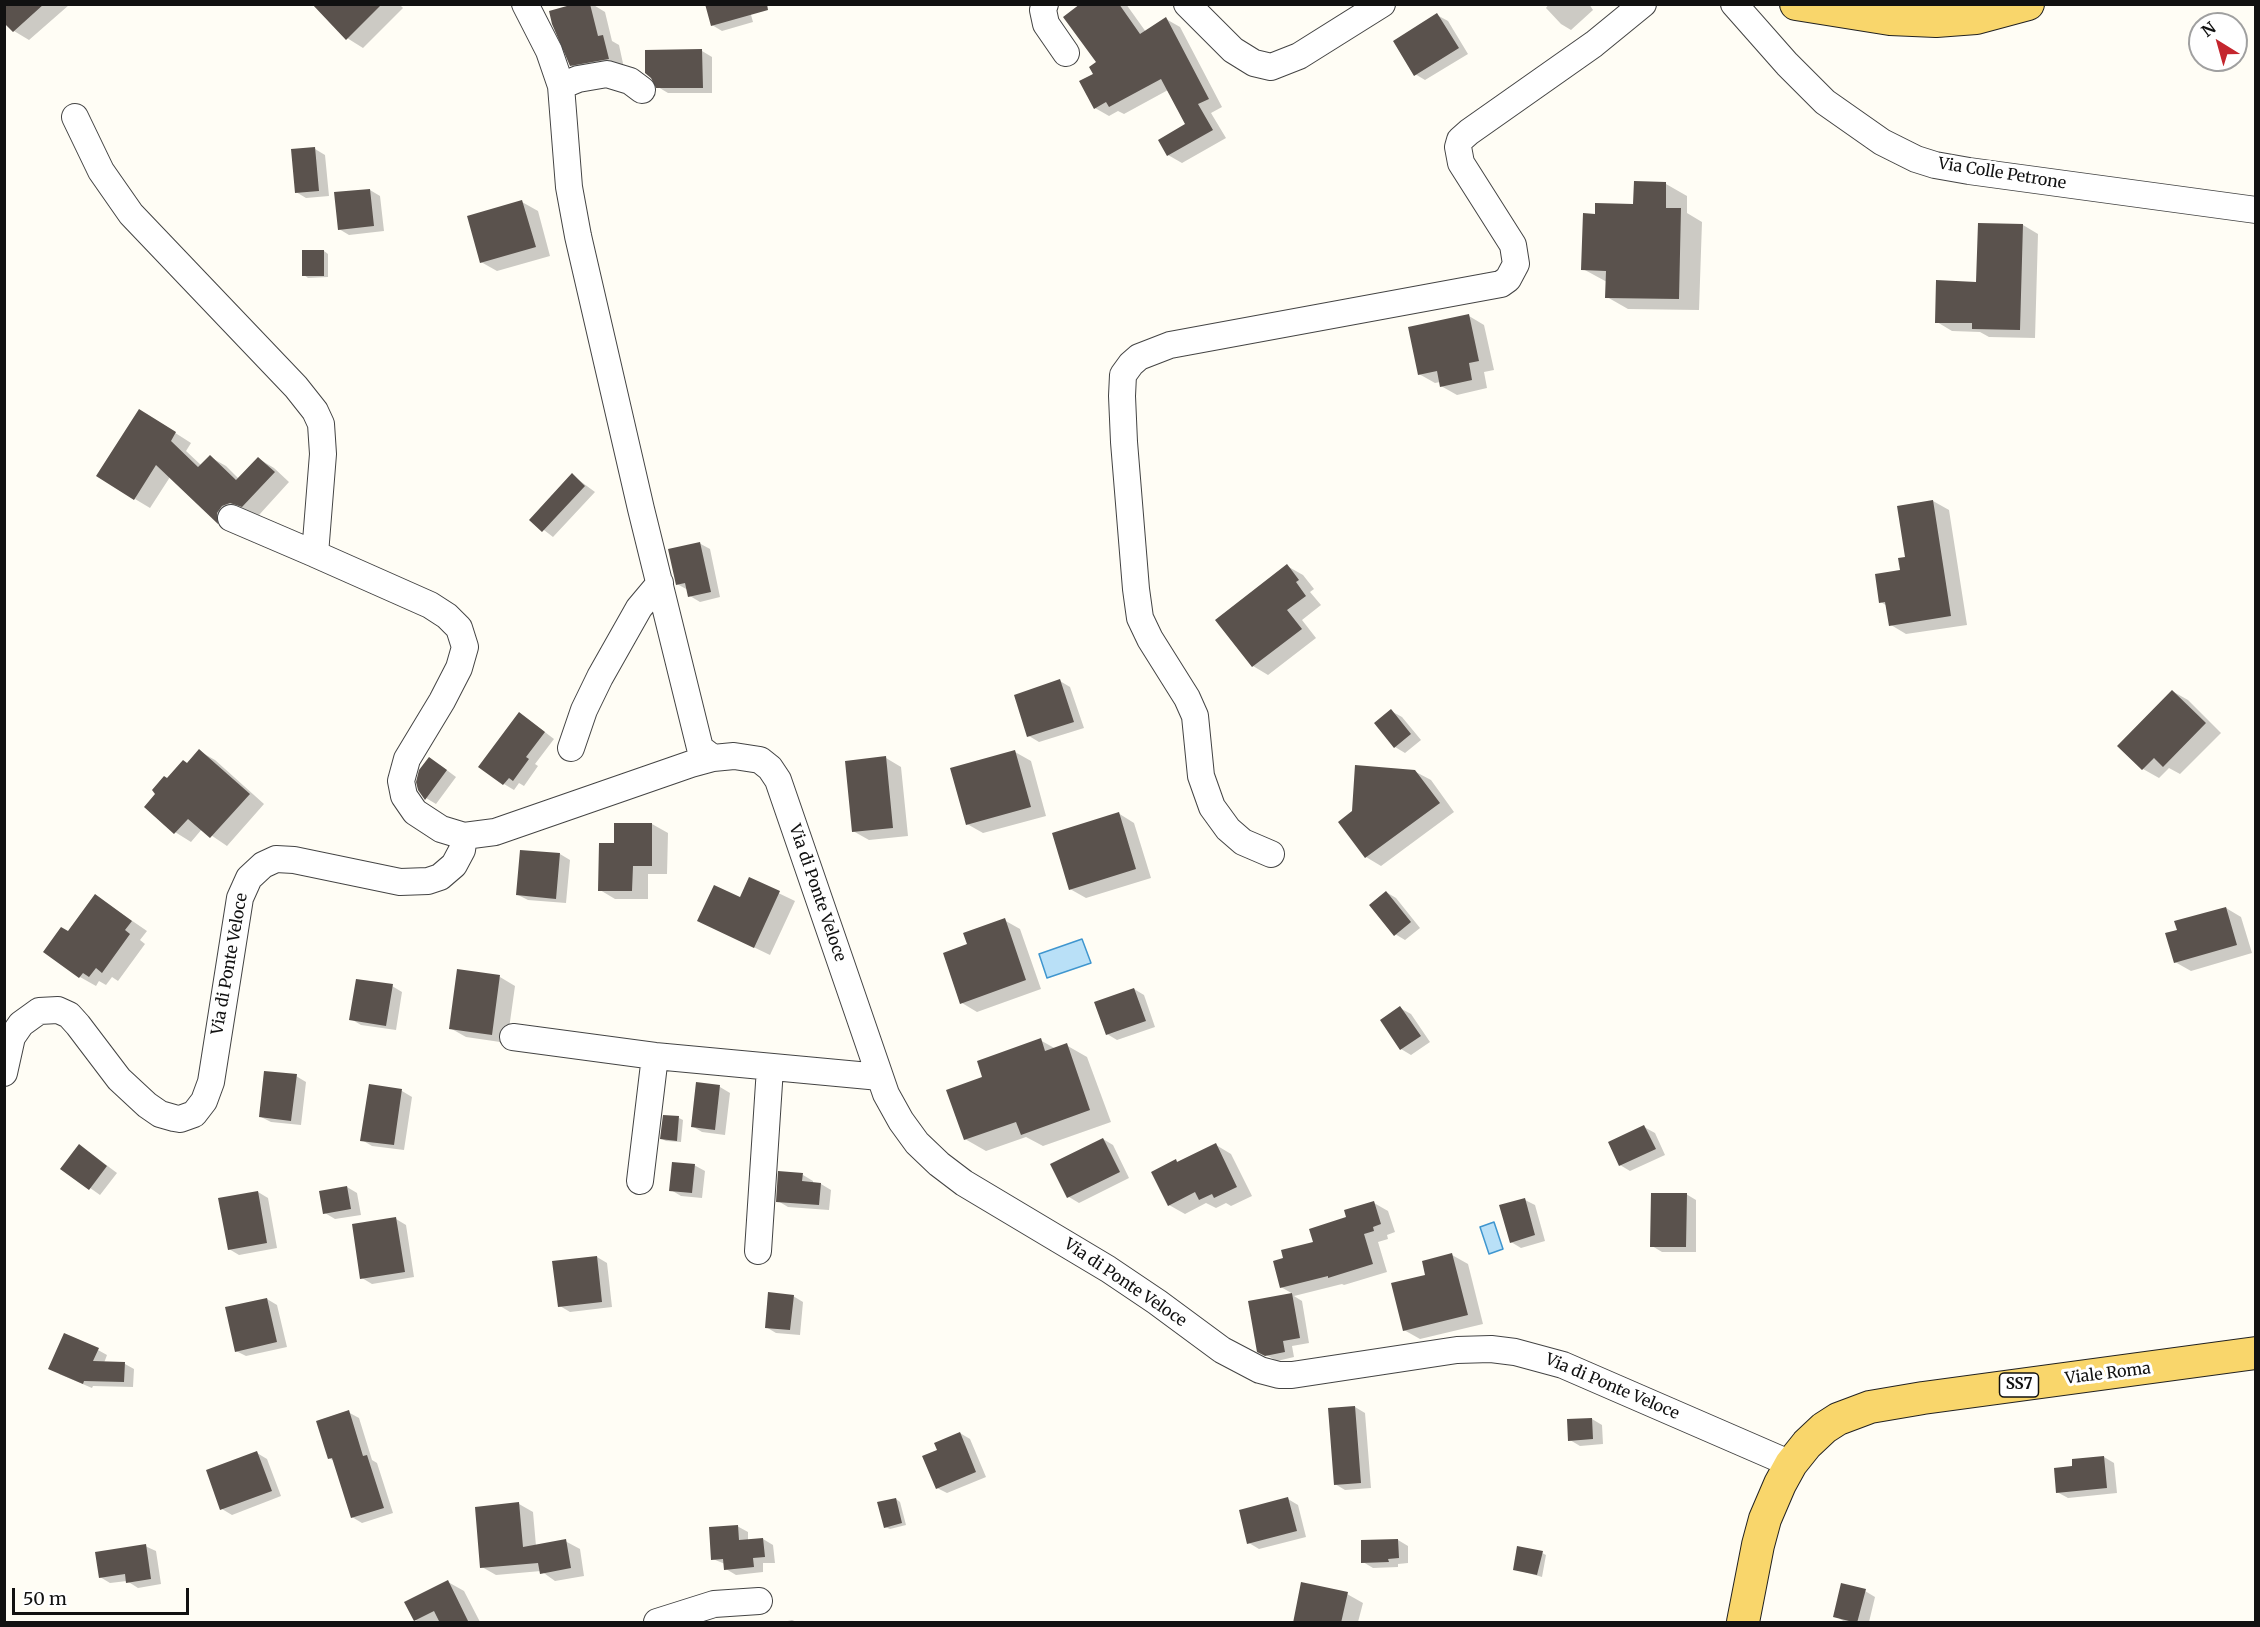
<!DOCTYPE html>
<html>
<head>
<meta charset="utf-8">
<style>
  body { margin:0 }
  #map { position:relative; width:2260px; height:1627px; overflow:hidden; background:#fffdf5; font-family:Merriweather,serif }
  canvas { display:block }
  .frame { position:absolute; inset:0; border:6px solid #111; pointer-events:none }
  .north { position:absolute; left:2188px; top:12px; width:60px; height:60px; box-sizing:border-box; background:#fff; border:2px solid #a0a0a0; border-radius:50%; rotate:323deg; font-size:16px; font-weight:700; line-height:24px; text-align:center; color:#111 }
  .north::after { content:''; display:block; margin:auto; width:21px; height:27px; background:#c4262e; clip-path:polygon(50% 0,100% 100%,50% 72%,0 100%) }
  .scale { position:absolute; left:12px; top:1588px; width:177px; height:27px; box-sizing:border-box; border:3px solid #111; border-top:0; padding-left:8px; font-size:18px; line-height:21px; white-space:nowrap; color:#111; -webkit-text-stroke:4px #fff; paint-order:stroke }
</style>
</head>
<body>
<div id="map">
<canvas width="2260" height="1627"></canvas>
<div class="frame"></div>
<div class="north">N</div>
<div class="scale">50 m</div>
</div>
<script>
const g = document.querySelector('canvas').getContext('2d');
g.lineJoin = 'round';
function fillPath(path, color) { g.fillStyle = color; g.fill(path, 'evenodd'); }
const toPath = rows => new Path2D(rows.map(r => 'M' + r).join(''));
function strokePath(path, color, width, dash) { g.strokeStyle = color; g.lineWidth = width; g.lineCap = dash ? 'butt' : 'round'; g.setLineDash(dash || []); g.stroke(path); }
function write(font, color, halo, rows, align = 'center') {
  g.font = font + ' Merriweather,serif'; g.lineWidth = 6; g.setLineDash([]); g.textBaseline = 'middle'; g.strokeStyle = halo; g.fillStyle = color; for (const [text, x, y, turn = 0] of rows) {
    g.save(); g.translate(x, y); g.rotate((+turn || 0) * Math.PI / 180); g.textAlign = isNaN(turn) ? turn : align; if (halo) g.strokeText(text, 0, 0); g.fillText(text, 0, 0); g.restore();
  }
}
const water = toPath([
  [1082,939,1091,963,1047,978,1039,954,1082,939],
  [1494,1222,1503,1249,1489,1254,1480,1227,1494,1222]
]);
fillPath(water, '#b9e0f7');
strokePath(water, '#3f96cf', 1.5);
fillPath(toPath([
  [4,4,69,4,69,5,29,40,14,31],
  [314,4,399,4,403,8,363,48,347,38],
  [581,4,592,4,605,12,612,41,619,45,624,68,587,74,571,65],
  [748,4,753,22,722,31,712,25],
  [1082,4,1126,4,1146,32,1166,19,1180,27,1222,107,1211,113,1226,138,1182,163,1168,155,1187,125,1168,90,1124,114,1118,111,1109,116,1095,108,1095,74,1098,63],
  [1549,4,1589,4,1593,10,1571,30,1561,24,1546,8],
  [1437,15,1448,21,1468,54,1425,80,1415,74],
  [646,51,702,51,712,57,712,93,668,93,658,87],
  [315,149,325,155,329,196,306,198,296,192],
  [1666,184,1687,196,1687,213,1702,222,1699,310,1628,309,1607,297,1607,282,1583,269,1596,215,1635,205],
  [370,190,380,196,384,231,349,235,339,229],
  [522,202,538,211,550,256,497,271,481,262],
  [2023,225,2038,234,2035,338,1989,337,1980,332,1952,331,1937,322,1978,283],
  [324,251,328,254,328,277,308,278,304,275],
  [1469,316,1484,325,1494,370,1484,372,1487,388,1457,395,1441,386,1440,382,1435,383,1419,374],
  [155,420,191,443,186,451,202,466,210,457,226,466,239,479,259,459,274,468,289,482,259,515,247,511,233,531,219,523,170,477,150,508,135,499],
  [572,475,595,492,553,537,531,520],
  [1933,501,1949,510,1967,625,1906,634,1891,625,1887,606,1881,602,1902,572],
  [699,543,710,549,720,597,700,602,690,596,688,590,677,584],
  [1287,566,1303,575,1314,589,1310,592,1321,605,1302,620,1316,638,1268,675,1253,666],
  [1060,681,1070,687,1084,728,1039,742,1029,736],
  [2172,691,2188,700,2221,733,2180,774,2169,768,2159,778,2143,769],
  [1391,711,1402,717,1421,740,1405,753,1395,747],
  [529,720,554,739,535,764,538,766,524,786,519,783,514,790,504,784],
  [199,751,215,760,264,804,227,846,202,829,191,842,175,832,168,779,188,764],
  [1015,752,1031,761,1046,816,983,833,967,824],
  [886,758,901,767,908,836,869,840,853,831],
  [440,765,456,777,436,804,426,798],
  [1414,771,1431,780,1454,812,1381,866,1366,857],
  [1118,813,1134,823,1151,878,1086,898,1070,889],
  [616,824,652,824,668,833,667,874,648,874,648,899,615,899,600,890,615,845],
  [560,854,570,860,566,903,528,900,518,895],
  [749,879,795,901,770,955,699,921,740,899],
  [1386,892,1396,898,1420,928,1405,940,1395,934],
  [96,896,147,931,140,940,145,944,118,981,112,977,106,985,99,981,96,986,80,977,69,933],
  [2226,908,2241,917,2252,953,2191,971,2175,962],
  [1004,920,1020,929,1041,989,977,1012,962,1003,969,945],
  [500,977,515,986,507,1043,466,1037,450,1028],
  [392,986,402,992,396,1030,361,1025,351,1019],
  [1134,989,1144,995,1155,1027,1117,1040,1107,1034],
  [1400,1008,1411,1014,1430,1042,1411,1055,1401,1049],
  [1040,1040,1056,1049,1066,1045,1087,1057,1111,1122,1043,1146,1026,1137,986,1151,965,1139,984,1078],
  [296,1076,306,1082,301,1125,271,1122,261,1117],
  [697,1084,720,1087,730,1093,725,1135,702,1132,692,1126],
  [370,1086,402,1091,412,1097,404,1150,372,1146,362,1140],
  [679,1118,683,1120,681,1142,666,1141,662,1139],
  [1644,1127,1655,1133,1665,1155,1630,1171,1620,1165],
  [1103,1139,1113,1145,1129,1178,1079,1203,1069,1197],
  [1216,1145,1231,1154,1252,1196,1231,1206,1226,1203,1216,1208,1206,1203,1185,1214,1169,1205,1176,1161,1180,1163],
  [89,1152,117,1173,100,1195,62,1168],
  [694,1165,705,1171,702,1198,681,1196,671,1190],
  [803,1175,813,1181,813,1184,821,1184,831,1190,829,1210,788,1207,778,1201],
  [347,1187,357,1193,361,1215,335,1219,325,1213],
  [258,1192,268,1198,277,1248,239,1255,229,1249],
  [1686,1194,1696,1200,1696,1252,1662,1252,1652,1246],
  [1525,1200,1535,1205,1545,1241,1521,1248,1511,1242],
  [1374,1203,1388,1211,1395,1232,1387,1235,1388,1239,1378,1242,1387,1272,1344,1285,1342,1284,1294,1296,1302,1301,1309,1343,1292,1346,1294,1357,1277,1361,1259,1351,1250,1302,1293,1294,1281,1287,1285,1259,1315,1243,1347,1218],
  [396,1219,406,1225,414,1277,372,1284,362,1278],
  [1452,1255,1468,1264,1483,1324,1420,1339,1404,1330,1427,1276],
  [597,1257,607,1263,612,1307,570,1312,560,1306],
  [793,1296,803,1302,800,1335,776,1333,766,1327],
  [267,1299,277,1305,287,1347,246,1356,236,1351],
  [98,1350,107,1355,104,1363,125,1364,134,1369,133,1387,93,1386,92,1388,59,1374],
  [1355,1407,1365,1413,1371,1488,1345,1490,1335,1484],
  [348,1412,359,1418,372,1460,377,1463,393,1513,362,1523,352,1517,334,1461,329,1458],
  [1592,1419,1602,1425,1603,1444,1580,1446,1570,1440],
  [960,1433,970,1439,986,1477,947,1493,937,1488,939,1451],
  [257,1453,267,1459,281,1496,232,1515,222,1509],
  [2104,1457,2114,1463,2117,1493,2068,1498,2057,1492,2074,1467],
  [896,1499,900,1502,906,1525,890,1529,885,1527],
  [1288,1499,1298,1505,1306,1537,1259,1549,1249,1543],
  [519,1504,533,1512,536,1546,565,1541,580,1549,584,1576,555,1581,541,1571,496,1575,482,1567],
  [737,1526,748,1532,748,1540,763,1539,773,1545,775,1563,763,1563,763,1572,736,1575,726,1569,725,1564,713,1559],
  [1398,1540,1408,1546,1408,1563,1398,1564,1398,1567,1373,1568,1363,1562],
  [145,1546,156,1551,161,1584,138,1588,127,1581,110,1583,100,1577],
  [1542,1553,1546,1555,1542,1577,1514,1569],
  [448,1582,464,1591,480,1622,419,1622,415,1620],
  [1865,1591,1875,1597,1869,1622,1845,1622,1835,1616],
  [1347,1594,1363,1603,1358,1622,1294,1622],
  [792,1620,797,1622,783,1622]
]), '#0003');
fillPath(toPath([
  [4,4,44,4,13,32,4,23],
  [312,4,382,4,346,40],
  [574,4,590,4,598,36,603,35,609,59,570,66,552,24,549,11],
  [705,4,767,4,768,10,711,26],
  [1080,4,1119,4,1140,34,1166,17,1209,99,1198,104,1213,130,1167,156,1158,140,1185,124,1161,79,1109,107,1106,102,1094,109,1079,81,1093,74,1089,67,1096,62,1063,17],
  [1437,13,1459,48,1414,76,1393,41],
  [702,49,703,88,656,88,651,78,645,73,645,50],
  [315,147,319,191,295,193,291,149],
  [1634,181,1666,182,1666,208,1681,208,1679,299,1605,298,1606,271,1581,270,1583,213,1595,214,1595,203,1633,204],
  [370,189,374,226,338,230,334,192],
  [522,200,536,247,480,263,467,216],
  [1978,223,2023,224,2020,330,1972,329,1972,323,1935,323,1936,280,1976,282],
  [302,250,324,250,324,276,302,276],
  [1469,314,1479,361,1469,363,1472,380,1440,387,1437,371,1418,375,1408,327],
  [139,409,176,432,171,441,198,467,210,455,236,480,258,457,275,472,242,507,230,503,222,506,217,513,218,524,156,465,134,500,96,476],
  [572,473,585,486,542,532,529,520],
  [1933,500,1951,616,1889,626,1885,602,1879,603,1875,574,1900,570,1898,558,1905,557,1897,506],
  [700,542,711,592,688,597,685,583,676,585,668,549],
  [1287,564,1299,580,1296,582,1306,596,1287,610,1302,629,1252,667,1215,620],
  [1060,679,1074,722,1027,737,1014,695],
  [2172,690,2206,723,2163,767,2154,758,2142,770,2117,746],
  [1391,709,1411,734,1394,748,1374,723],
  [519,712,545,732,526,757,529,759,513,781,509,778,503,785,478,767],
  [199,749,250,794,210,838,188,819,174,834,144,807,155,794,152,790,164,776,167,778,183,760,187,763],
  [1015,750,1031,807,966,825,950,768],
  [886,756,893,828,852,832,845,761],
  [429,757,447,770,425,800,418,790,416,782,419,770],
  [1355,765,1415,770,1440,803,1365,858,1338,822,1352,811],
  [1119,812,1136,869,1069,890,1052,833],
  [614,823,652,823,652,866,633,866,632,891,598,891,599,843,614,843],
  [520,850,560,853,556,899,516,895],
  [749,877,780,891,754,948,697,921,714,885,740,897],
  [1386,891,1411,922,1394,936,1369,905],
  [95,894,132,921,125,930,130,934,102,973,96,968,89,977,83,973,79,978,43,952,61,927,68,931],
  [2226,907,2237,945,2174,963,2165,933,2177,930,2174,921],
  [1005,918,1026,980,960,1004,943,953,967,944,963,933],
  [457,969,500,975,492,1035,449,1029],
  [356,979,393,984,386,1026,349,1020],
  [1134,988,1146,1021,1106,1035,1094,1002],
  [1400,1006,1421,1036,1400,1050,1380,1020],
  [1041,1038,1045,1051,1067,1043,1090,1110,1021,1135,1016,1122,964,1140,946,1090,982,1077,977,1061],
  [264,1071,297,1074,291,1121,259,1117],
  [696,1082,720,1085,715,1130,691,1127],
  [369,1084,402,1089,394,1145,360,1141],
  [663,1115,679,1116,677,1141,660,1139],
  [1644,1125,1656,1149,1619,1166,1608,1142],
  [1103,1138,1120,1172,1067,1198,1050,1164],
  [1216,1143,1237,1187,1214,1198,1212,1194,1199,1200,1195,1192,1168,1206,1151,1172,1176,1159,1177,1162],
  [79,1144,107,1166,89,1190,60,1169],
  [672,1162,695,1164,692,1193,669,1191],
  [778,1171,803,1173,802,1181,821,1183,819,1205,776,1202],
  [347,1186,351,1209,323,1214,319,1191],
  [258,1191,267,1243,228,1250,218,1198],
  [1651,1193,1687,1193,1686,1247,1650,1247],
  [1525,1198,1535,1235,1510,1243,1499,1205],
  [1374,1201,1381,1224,1373,1227,1374,1231,1364,1234,1373,1264,1328,1278,1328,1276,1280,1288,1273,1261,1283,1258,1281,1250,1313,1242,1309,1229,1346,1217,1344,1210],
  [396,1217,405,1272,360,1279,352,1224],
  [1452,1253,1468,1315,1403,1331,1391,1283,1425,1275,1422,1261],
  [597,1256,602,1302,558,1307,552,1261],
  [768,1292,794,1295,790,1330,765,1328],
  [1292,1293,1300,1338,1283,1341,1285,1352,1265,1356,1257,1352,1248,1301],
  [267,1298,277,1342,235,1352,225,1307],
  [64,1333,99,1348,93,1361,125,1362,124,1382,84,1381,83,1384,48,1369],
  [1355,1406,1361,1483,1334,1485,1328,1408],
  [349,1410,363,1456,367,1455,384,1508,351,1518,332,1458,328,1459,316,1421],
  [1592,1418,1593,1439,1568,1441,1567,1419],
  [960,1432,976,1472,936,1489,922,1456,937,1450,934,1443],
  [257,1451,272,1491,220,1510,206,1470],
  [2104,1456,2107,1488,2056,1493,2054,1468,2072,1466,2072,1459],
  [1288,1497,1297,1531,1247,1544,1239,1510],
  [896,1498,902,1523,884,1528,877,1502],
  [519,1502,523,1547,566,1539,571,1568,540,1574,538,1563,480,1568,475,1507],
  [738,1525,739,1540,763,1538,765,1557,753,1558,754,1567,724,1570,723,1559,711,1560,709,1527],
  [1398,1539,1399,1558,1388,1559,1389,1562,1361,1563,1361,1540],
  [146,1544,151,1579,126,1583,125,1574,99,1578,95,1552],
  [1517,1546,1543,1551,1537,1575,1513,1570],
  [448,1580,469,1623,440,1623,434,1611,414,1621,404,1602],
  [1301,1582,1348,1592,1341,1623,1293,1623],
  [1841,1583,1866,1589,1857,1623,1833,1617]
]), '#5a524d');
const minor = toPath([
  [1045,4,1043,10,1046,24,1066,53],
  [1187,4,1233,50,1254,63,1271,67,1299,56,1382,4],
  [1734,4,1787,64,1825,102,1882,142,1916,159,1935,165,1969,171,2256,210],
  [561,86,578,79,607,74,630,81,642,90],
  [75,117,101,171,131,214,296,387,315,411,321,424,323,454,315,554,430,605,447,616,459,628,465,647,459,668,442,701,407,759,401,781,404,796,415,812,441,829,464,836],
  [231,518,315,554],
  [571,748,584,710,600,677,639,608,660,583],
  [713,758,734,756,760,760,770,768,778,780,886,1094,901,1121,917,1143,939,1164,964,1183,1108,1269,1157,1302,1222,1350,1260,1370,1279,1375,1292,1375,1457,1350,1491,1349,1515,1352,1563,1365,1791,1464],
  [1271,854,1243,842,1228,829,1212,807,1201,776,1195,716,1187,698,1150,639,1140,618,1136,589,1124,442,1122,396,1123,375,1131,364,1139,357,1170,345,1501,284,1508,279,1516,264,1513,245,1461,163,1458,147,1460,140,1469,132,1594,44,1643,4],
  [513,1037,655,1056,880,1077],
  [4,1073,12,1037,21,1024,39,1011,58,1010,69,1015,78,1025,119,1079,147,1105,160,1114,174,1118,180,1119,194,1114,204,1101,211,1082,240,898,249,878,263,865,276,859,294,860,400,882,428,881,440,877,454,865,462,850,464,836,495,832,691,764,713,758,700,748,641,509,578,236,569,187,561,86,549,51,525,4],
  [640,1181,655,1056],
  [758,1251,770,1068],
  [657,1622,714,1604,759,1601]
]);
const major = toPath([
  [1796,4,1890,19,1936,21,1976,18,2028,4],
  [1743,1622,1758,1545,1765,1519,1780,1484,1791,1464,1807,1444,1824,1428,1838,1419,1870,1407,1923,1398,2256,1353]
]);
strokePath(minor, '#444', 28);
strokePath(major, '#222', 34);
strokePath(minor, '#fff', 26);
strokePath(major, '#f9d66b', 32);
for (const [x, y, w] of [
  [2019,1385,39]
]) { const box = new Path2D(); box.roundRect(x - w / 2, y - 12, w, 24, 4.5); g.fillStyle = '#fff'; g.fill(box); strokePath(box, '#111', 1.5); }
write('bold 15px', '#111', null, [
  ["SS7",2019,1385]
]);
write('16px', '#111', '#fff', [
  ["Via Colle Petrone",2002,174,9],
  ["Via di Ponte Veloce",817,893,71],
  ["Via di Ponte Veloce",230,964,-80],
  ["Via di Ponte Veloce",1125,1283,34],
  ["Viale Roma",2108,1374,-7],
  ["Via di Ponte Veloce",1612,1387,23]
]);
</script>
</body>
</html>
